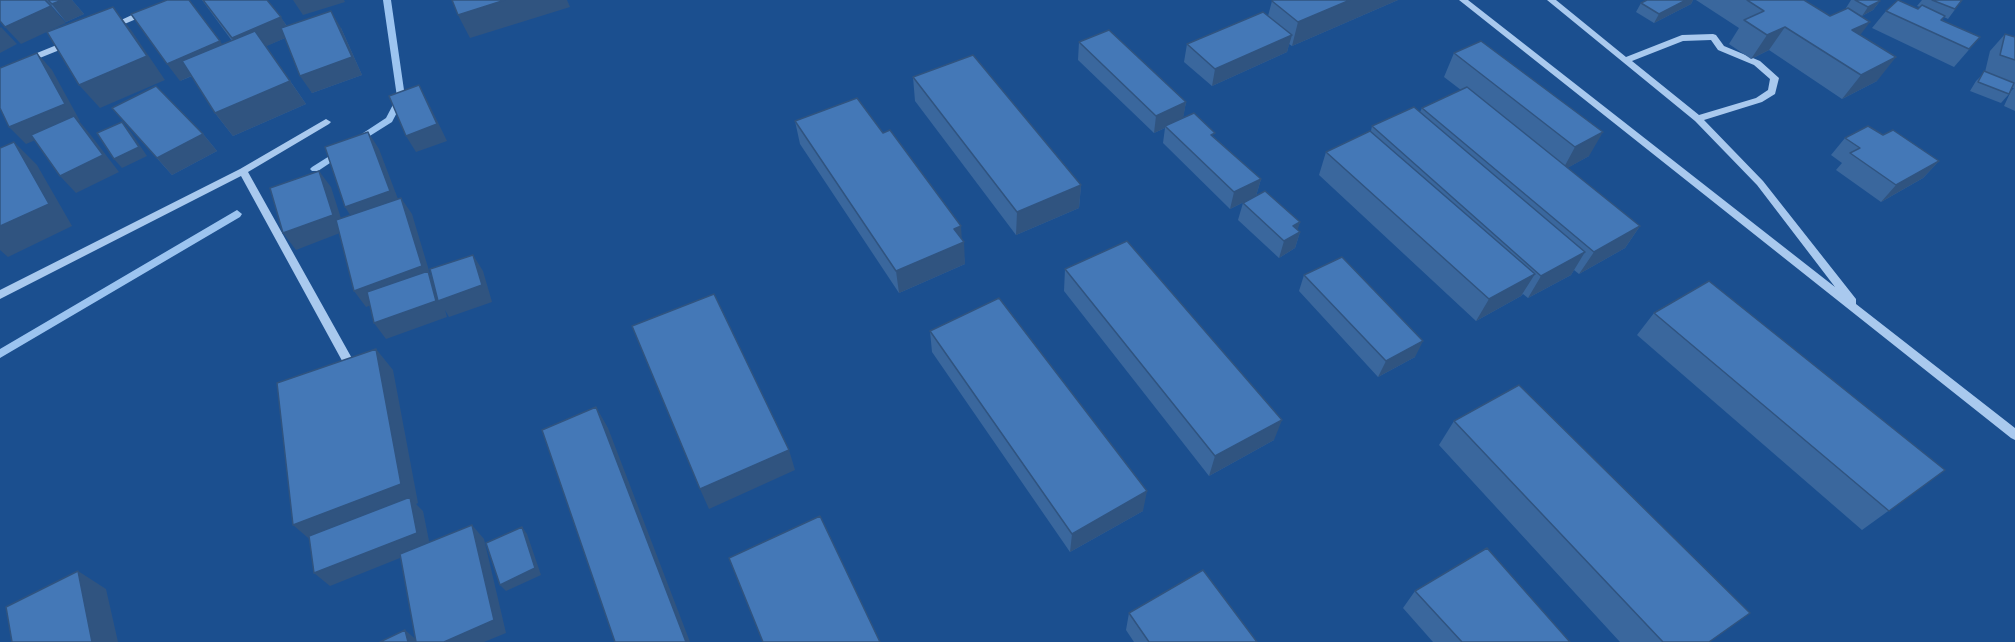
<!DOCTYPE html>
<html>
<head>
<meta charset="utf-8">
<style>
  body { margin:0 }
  canvas { display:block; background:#1b4f8f }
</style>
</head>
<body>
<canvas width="2015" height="642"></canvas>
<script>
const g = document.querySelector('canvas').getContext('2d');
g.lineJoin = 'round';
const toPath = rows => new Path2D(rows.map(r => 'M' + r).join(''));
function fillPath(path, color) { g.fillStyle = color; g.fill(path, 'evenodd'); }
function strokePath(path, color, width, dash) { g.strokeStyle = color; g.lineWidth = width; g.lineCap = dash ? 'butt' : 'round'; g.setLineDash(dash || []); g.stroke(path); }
fillPath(toPath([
  [383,0,391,0,405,97,392,122,357,144,354,143,352,141,354,139,386,118,397,97,383,0],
  [339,150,342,151,344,153,342,155,318,171,312,171,310,169,312,167,339,150],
  [237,210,242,214,240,217,0,358,0,349,237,210]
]), '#9cc4f0');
fillPath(toPath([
  [1459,0,1468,0,1835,287,1757,185,1695,121,1547,0,1556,0,1626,57,1682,35,1713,34,1716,35,1724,46,1760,61,1779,78,1775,94,1762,102,1704,120,1763,181,1856,299,1856,304,2015,428,2015,440,2011,438,1459,0],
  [1711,40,1718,50,1754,65,1770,79,1768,90,1756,98,1699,115,1632,61,1683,41,1711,40],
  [145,9,148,10,148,14,115,28,112,29,108,26,145,9],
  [69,40,73,43,72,45,0,74,0,68,69,40],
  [326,119,331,122,329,124,248,172,354,362,355,365,354,368,346,368,241,176,0,299,0,290,240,169,326,119]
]), '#a9c9ee');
fillPath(toPath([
  [46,0,72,0,84,14,66,22],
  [202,0,267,0,287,26,341,28,362,75,312,93,285,38,266,46,306,104,233,136,215,113,192,76,180,81,222,45,232,41],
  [1273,0,1398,0,1292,46,1289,44,1287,52,1212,86,1184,62,1187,44,1268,16,1272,1],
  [1647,0,1693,0,1691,4,1654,23,1636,12,1641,3],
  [1696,0,1804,0,1830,16,1847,9,1846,8,1851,0,1878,0,1880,1,1873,10,1862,16,1854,12,1860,35,1877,81,1842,99,1769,50,1751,59,1729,44,1739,28],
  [1922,0,1962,0,1948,19,1944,17,1942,20,1980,37,1954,67,1872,28,1886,11,1918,9,1920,7,1917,6],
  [2005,34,2015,37,2015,111,2004,106,2011,91,2014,88,2012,88,2009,94,2001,103,1970,91,1976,81,1985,72,1990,51],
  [1079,42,1186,102,1183,117,1214,137,1261,179,1256,196,1230,209,1163,143,1165,128,1154,133,1078,60],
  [1454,53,1589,156,1567,168,1640,226,1625,248,1579,274,1574,270,1571,275,1528,298,1523,294,1521,296,1476,321,1319,175,1326,152,1371,131,1372,126,1420,112,1422,108,1461,90,1444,77],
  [913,77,1081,185,1079,208,1016,235,915,101],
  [112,108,203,134,217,151,172,175],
  [795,121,962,239,965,264,899,293,800,144],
  [1883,135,1939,161,1923,178,1881,202,1836,170,1842,163,1831,155,1845,138],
  [1243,203,1300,222,1297,229,1300,232,1295,248,1279,258,1238,220],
  [1065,269,1274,440,1209,476,1064,291],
  [1304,275,1415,357,1378,377,1299,291],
  [1654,313,1945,470,1862,530,1637,335],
  [930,331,1143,511,1070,552,932,352],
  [1454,421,1709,642,1620,642,1439,445],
  [1415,591,1570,642,1433,642,1403,608],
  [1129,613,1257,642,1134,642,1126,630]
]), '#3a679d');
fillPath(toPath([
  [62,0,72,0,84,14,66,22,52,4],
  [293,0,344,0,345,2,303,15],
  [505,0,567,0,570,7,470,38,458,15],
  [1350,0,1398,0,1292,46,1298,22],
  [1686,0,1693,0,1691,4,1654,23,1659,14],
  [1880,1,1873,10,1862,16,1868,7],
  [51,6,66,23,21,44,5,27],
  [113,7,131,30,165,80,100,108,79,85],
  [331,11,341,28,362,75,312,93,300,76],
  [281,17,292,35,244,56,232,38],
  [1870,22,1852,46,1852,30],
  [1,27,17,44,0,53,0,28],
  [1785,27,1769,50,1751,59,1767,35],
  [1292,35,1287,52,1212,86,1215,69],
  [220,41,232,58,180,81,167,64],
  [37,53,52,70,80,121,79,121,89,133,119,172,76,193,60,176,78,122,26,144,9,127],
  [1896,57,1877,81,1842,99,1861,75],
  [290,81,306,104,233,136,215,113],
  [419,85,428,102,447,141,416,152,406,136],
  [1186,102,1183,119,1165,126,1165,128,1154,133,1156,116],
  [122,122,130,131,147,156,122,168,114,159],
  [368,132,379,149,401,207,356,224,345,207],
  [1603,132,1589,156,1562,171,1575,147],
  [203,134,217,151,172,175,157,158],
  [14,142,37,165,72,226,8,257,0,250,0,226],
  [1939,161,1923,178,1881,202,1896,185],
  [319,171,331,187,345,231,296,250,283,233],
  [1261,179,1256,196,1230,209,1234,192],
  [1081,185,1079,208,1016,235,1017,212],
  [401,198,412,214,430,274,439,287,473,255,483,271,492,302,449,317,445,310,447,317,386,339,374,323,431,283,366,307,354,291],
  [1300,222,1296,235,1300,232,1295,248,1279,258,1284,241,1293,226],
  [961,226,962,242,964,242,965,264,899,293,896,271,954,229],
  [1640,226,1625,248,1579,274,1594,252],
  [1585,252,1571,275,1528,298,1541,276],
  [1535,274,1521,296,1476,321,1489,299],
  [1423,341,1415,357,1378,377,1386,361],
  [376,349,393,370,418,503,416,504,423,511,430,546,330,586,314,573,314,543,293,525],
  [596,407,608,428,690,642,686,642],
  [1282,420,1274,440,1209,476,1215,456],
  [789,450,795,470,709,509,700,489],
  [1147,491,1143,511,1070,552,1072,534],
  [472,525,484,539,506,633,484,642,444,642],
  [522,527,527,534,541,575,506,591,500,585],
  [78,571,106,589,118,642,92,642],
  [405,630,419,642,408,642]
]), '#305480');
const building = toPath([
  [0,0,45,0,51,6,5,27,0,21,0,0],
  [48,0,62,0,52,4,48,0],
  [167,0,189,0,220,41,167,64,131,14,167,0],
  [203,0,267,0,281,17,232,38,203,0],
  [452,0,505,0,458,15,452,0],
  [1273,0,1350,0,1298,22,1272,1,1273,0],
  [1647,0,1686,0,1659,14,1641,3,1647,0],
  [1747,0,1804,0,1830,16,1848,8,1870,22,1852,30,1896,57,1861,75,1785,27,1767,35,1744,20,1764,11,1747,0],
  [1855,0,1878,0,1880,1,1868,7,1855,0],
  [1898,0,1918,9,1922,5,1945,16,1941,20,1980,37,1969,49,1886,11,1898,0],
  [1932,0,1962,0,1955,9,1932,0],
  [113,7,147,56,79,85,47,32,113,7],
  [331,11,352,57,300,76,281,28,331,11],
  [1263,12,1292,35,1215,69,1187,44,1263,12],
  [1109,30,1186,102,1156,116,1079,42,1109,30],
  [255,31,290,81,215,113,182,61,255,31],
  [2005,34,2015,37,2015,60,2000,55,2005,34],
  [1481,41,1603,132,1575,147,1454,53,1481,41],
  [37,53,65,104,9,127,0,108,0,68,37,53],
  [973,55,1081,185,1017,212,913,77,973,55],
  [1984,71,2014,83,2009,94,1978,82,1984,71],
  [419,85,437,124,406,136,389,96,419,85],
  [156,86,203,134,157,158,112,108,156,86],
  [1467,87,1640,226,1594,252,1422,108,1467,87],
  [857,98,883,133,890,130,961,226,954,229,964,242,896,271,795,121,857,98],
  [1414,107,1585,252,1541,276,1372,126,1414,107],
  [1194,113,1215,133,1211,135,1261,179,1234,192,1165,126,1194,113],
  [74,116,103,155,60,176,31,135,74,116],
  [122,122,139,147,114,159,97,133,122,122],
  [1868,126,1883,135,1893,130,1939,161,1896,185,1850,153,1860,148,1845,138,1868,126],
  [1370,131,1535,274,1489,299,1326,152,1370,131],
  [368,132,390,191,345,207,325,147,368,132],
  [14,142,49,204,0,226,0,148,14,142],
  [319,171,333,215,283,233,270,188,319,171],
  [1265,191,1300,222,1293,226,1300,232,1284,241,1243,203,1265,191],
  [401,198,422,266,354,291,336,220,401,198],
  [1127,241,1282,420,1215,456,1065,269,1127,241],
  [473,255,482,285,438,301,430,269,473,255],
  [1342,257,1423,341,1386,361,1304,275,1342,257],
  [428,271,436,301,374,323,367,292,428,271],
  [1709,281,1945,470,1889,511,1654,313,1709,281],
  [714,294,789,450,700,489,632,326,714,294],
  [999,298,1147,491,1072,534,930,331,999,298],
  [376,349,401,484,293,525,277,383,376,349],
  [1519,385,1750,613,1709,642,1663,642,1454,421,1519,385],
  [596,407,686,642,615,642,542,430,596,407],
  [410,497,417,533,314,573,309,536,410,497],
  [820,516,880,642,763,642,729,558,820,516],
  [472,525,494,620,444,642,416,642,400,554,472,525],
  [522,527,535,568,500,585,486,543,522,527],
  [1487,548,1570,642,1462,642,1415,591,1487,548],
  [1203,570,1257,642,1149,642,1129,613,1203,570],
  [78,571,92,642,12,642,6,607,78,571],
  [405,630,408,642,380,642,405,630]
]);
fillPath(building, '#4478b7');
strokePath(building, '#305480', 1.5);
</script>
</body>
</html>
